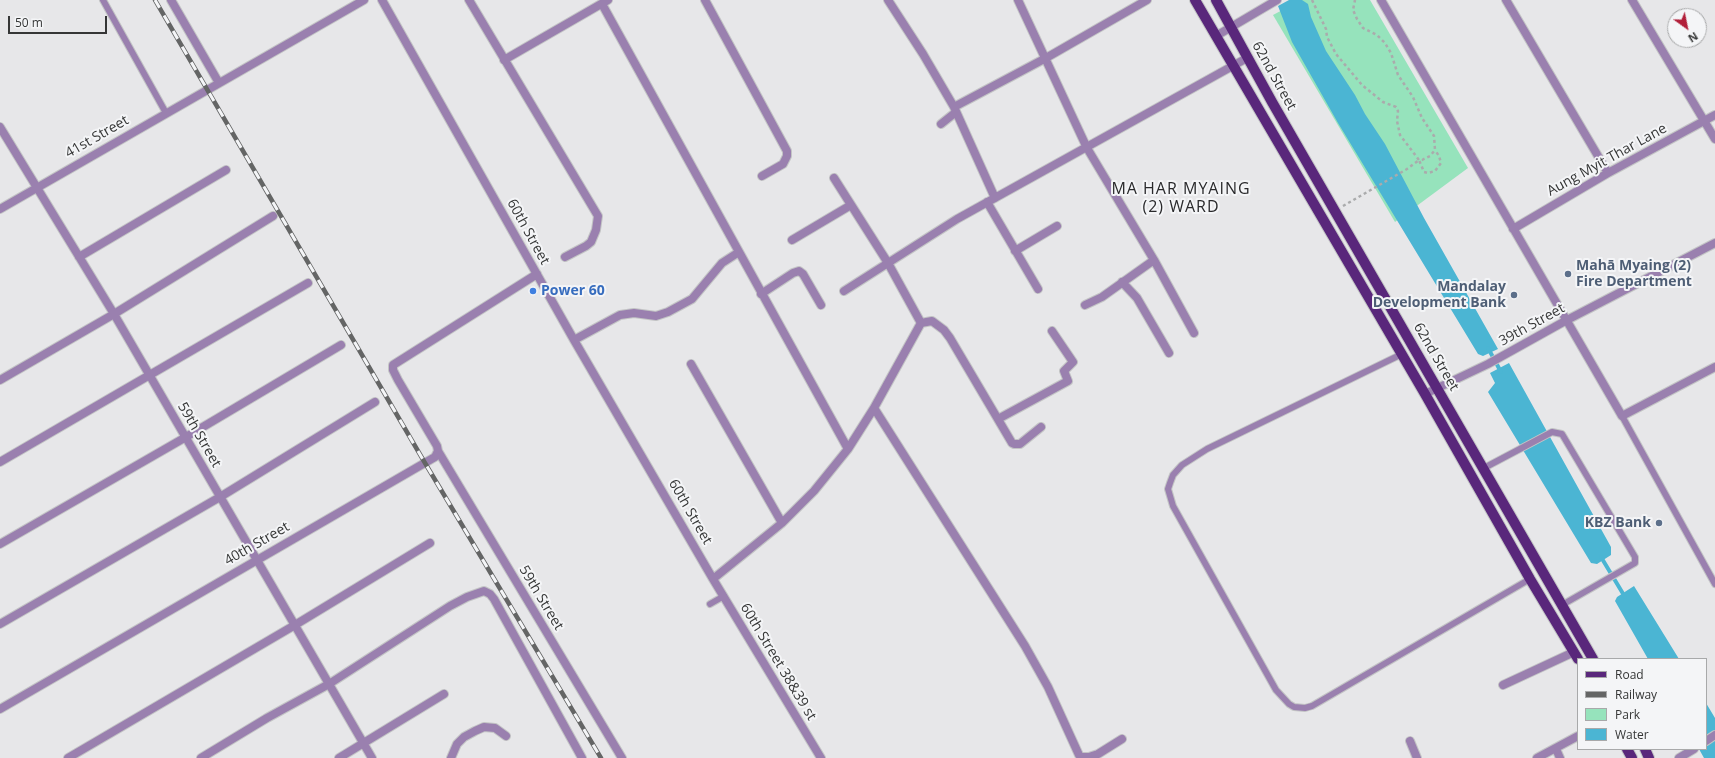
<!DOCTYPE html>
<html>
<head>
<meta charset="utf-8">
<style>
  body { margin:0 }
  #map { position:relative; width:1715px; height:758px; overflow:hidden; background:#e7e7e9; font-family:"Open Sans",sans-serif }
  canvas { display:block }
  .legend { position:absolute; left:1577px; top:658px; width:130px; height:92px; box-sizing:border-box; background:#f4f5f7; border:1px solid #a8a9aa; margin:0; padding:5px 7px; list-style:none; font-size:12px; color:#353636 }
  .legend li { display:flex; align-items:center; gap:8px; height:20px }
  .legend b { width:20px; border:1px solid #a8a9aa }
  .north { position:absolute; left:1667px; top:8px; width:40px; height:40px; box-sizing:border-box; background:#f4f5f7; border:1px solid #a8a9aa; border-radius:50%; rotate:147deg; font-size:11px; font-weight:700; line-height:16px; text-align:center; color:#353636 }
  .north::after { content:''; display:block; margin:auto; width:14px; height:18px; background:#b11e39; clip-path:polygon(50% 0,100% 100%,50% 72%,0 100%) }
  .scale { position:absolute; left:8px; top:16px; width:99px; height:18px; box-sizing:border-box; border:2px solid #353636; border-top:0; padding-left:5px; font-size:12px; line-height:14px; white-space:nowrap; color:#353636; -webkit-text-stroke:3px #f4f5f7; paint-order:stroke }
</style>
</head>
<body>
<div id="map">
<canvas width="1715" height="758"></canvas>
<ul class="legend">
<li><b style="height:5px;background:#59277b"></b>Road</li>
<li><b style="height:5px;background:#646565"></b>Railway</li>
<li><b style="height:11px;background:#96e3bc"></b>Park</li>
<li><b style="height:11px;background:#4bb5d3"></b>Water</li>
</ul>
<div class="north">N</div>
<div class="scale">50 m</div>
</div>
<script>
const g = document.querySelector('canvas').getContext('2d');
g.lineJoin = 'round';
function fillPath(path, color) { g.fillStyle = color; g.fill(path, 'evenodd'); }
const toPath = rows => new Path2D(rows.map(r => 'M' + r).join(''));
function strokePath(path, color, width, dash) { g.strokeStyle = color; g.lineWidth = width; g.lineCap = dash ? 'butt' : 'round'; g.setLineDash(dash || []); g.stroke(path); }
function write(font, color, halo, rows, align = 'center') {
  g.font = font + ' "Open Sans",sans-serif'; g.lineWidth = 4; g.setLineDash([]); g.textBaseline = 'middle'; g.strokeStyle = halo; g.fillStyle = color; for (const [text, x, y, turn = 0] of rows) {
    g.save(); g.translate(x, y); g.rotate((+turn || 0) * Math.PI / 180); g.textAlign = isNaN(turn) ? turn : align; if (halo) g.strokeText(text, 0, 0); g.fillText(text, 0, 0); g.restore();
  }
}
fillPath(toPath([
  [1301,0,1370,0,1468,168,1395,222,1273,15]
]), '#96e3bc');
fillPath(toPath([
  [1289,0,1302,0,1308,4,1311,17,1326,51,1355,95,1365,114,1385,144,1424,218,1498,349,1483,356,1478,354,1338,123,1292,42,1278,6],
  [1509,363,1611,547,1611,555,1597,564,1591,563,1488,392,1495,383,1490,373],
  [1634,586,1679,659,1648,659,1615,601,1617,597],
  [1706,703,1715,718,1715,758,1704,758,1699,749,1706,749]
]), '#4bb5d3');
strokePath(toPath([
  [1488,348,1501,372],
  [1601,557,1625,597]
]), '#4bb5d3', 4);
const service = toPath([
  [103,0,166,113],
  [1402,354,1207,449,1182,465,1173,475,1170,483,1168,489,1173,506,1276,690,1289,704,1294,707,1305,708,1312,706,1530,579],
  [1622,416,1715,584],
  [1484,468,1552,432,1562,434,1635,557,1635,563,1562,605],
  [710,604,724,596]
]);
const minor = toPath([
  [171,0,219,83],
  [382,0,574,340,713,579,821,758],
  [469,0,598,216,596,230,591,242,586,246,565,257],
  [705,0,787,151,787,156,783,164,762,176],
  [888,0,923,54,954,107,995,198],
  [1018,0,1087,148,1154,260,1194,333],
  [1381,0,1622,416,1715,367],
  [1506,0,1608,173],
  [1632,0,1715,139],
  [602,4,848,449,814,491,782,523,713,579],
  [1216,36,1277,0],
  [504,60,608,0],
  [954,107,1046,58,1147,0],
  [941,124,956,112],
  [0,127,114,314,372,758],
  [834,178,888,263,844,291],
  [987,202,1038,289],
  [0,209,364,0],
  [1513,229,1608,173,1715,115],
  [792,240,851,205],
  [1015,251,1057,226],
  [79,257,226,170],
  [1122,282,1137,298,1169,353],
  [761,294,793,273,799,271,803,274,821,305],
  [1085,305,1102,297,1154,260],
  [921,323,932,321,944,330,950,338,1012,443,1014,444,1020,444,1041,427],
  [574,340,620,315,634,313,656,316,668,312,692,299,722,263,739,252],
  [691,364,782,523],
  [0,380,114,314,273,216],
  [1425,394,1488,364,1567,320,1715,243],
  [998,419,1068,381,1064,371,1073,362,1052,331],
  [848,449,874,408],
  [438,451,622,758],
  [0,462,308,283],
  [0,544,186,437,341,345],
  [0,624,220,497,375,402],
  [1503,685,1574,652],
  [0,709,435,457,438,451,437,446,398,380,393,370,393,365,537,274],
  [1122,739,1098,754,1089,757,1081,757,1079,755,1048,687,1025,646,874,408,921,323,888,263,957,219,1247,58],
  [1410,741,1417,758],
  [1706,741,1715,735],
  [1556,749,1560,758],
  [68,758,295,625,430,543],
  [201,758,267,718,329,684,450,606,467,597,484,591,490,594,494,599,582,758],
  [339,758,444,694],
  [451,758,457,744,464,737,475,731,484,727,495,728,506,736],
  [1537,758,1578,736],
  [1679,758,1694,749]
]);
const primary = toPath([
  [1195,0,1425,394,1530,579,1578,659],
  [1216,0,1272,102,1593,659],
  [1627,749,1632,758],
  [1645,749,1649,758]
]);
strokePath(service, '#c3c4c5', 8);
strokePath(minor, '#c3c4c5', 10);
strokePath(primary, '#c3c4c5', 12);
strokePath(toPath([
  [1312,0,1326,29,1327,37,1336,54,1362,85,1383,102,1396,107,1398,111,1397,121,1400,135,1419,160,1422,160,1430,156,1435,150,1434,136,1422,118,1413,97,1398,75,1391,53,1385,43,1377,35,1363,28,1357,19,1353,10,1355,0],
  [1343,206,1407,169,1419,160,1424,172,1428,173,1435,171,1441,163,1439,156,1435,150]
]), '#aaabac', 2.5, [3, 3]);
strokePath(service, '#9a80af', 6);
strokePath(minor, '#9a80af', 8);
strokePath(primary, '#59277b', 10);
const rail = toPath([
  [155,0,425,463,601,758]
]);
strokePath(rail, '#646565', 4.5);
strokePath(rail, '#f4f5f7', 3, [9]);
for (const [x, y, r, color] of [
  [1568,274,4,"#5c6f8a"],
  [533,291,4,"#3f7fe0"],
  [1514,295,4,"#5c6f8a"],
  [1659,523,4,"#5c6f8a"]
]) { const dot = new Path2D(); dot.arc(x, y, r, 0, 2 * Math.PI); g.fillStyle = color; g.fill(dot); strokePath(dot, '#f4f5f7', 1.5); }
write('14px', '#353636', '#f4f5f7', [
  ["62nd Street",1274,76,61],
  ["41st Street",97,137,-30],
  ["Aung Myit Thar Lane",1607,160,-29],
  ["60th Street",528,232,61],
  ["39th Street",1532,325,-29],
  ["62nd Street",1436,357,60],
  ["59th Street",199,435,60],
  ["60th Street",690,512,60],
  ["40th Street",257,544,-30],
  ["59th Street",541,598,59],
  ["60th Street 38&39 st",778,662,59]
]);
write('bold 14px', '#4e5e75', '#f4f5f7', [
  ["Mahā Myaing (2)",1576,266,"left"],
  ["Fire Department",1576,282,"left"],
  ["Mandalay",1506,287],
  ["Development Bank",1506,303],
  ["KBZ Bank",1651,523]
], 'right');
write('bold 14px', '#366cbe', '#f4f5f7', [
  ["Power 60",541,291]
], 'left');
g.letterSpacing = '1px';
write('16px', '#2a2a2c', '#f4f5f7', [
  ["MA HAR MYAING",1181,189],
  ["(2) WARD",1181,207]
]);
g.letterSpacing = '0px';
</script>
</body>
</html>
